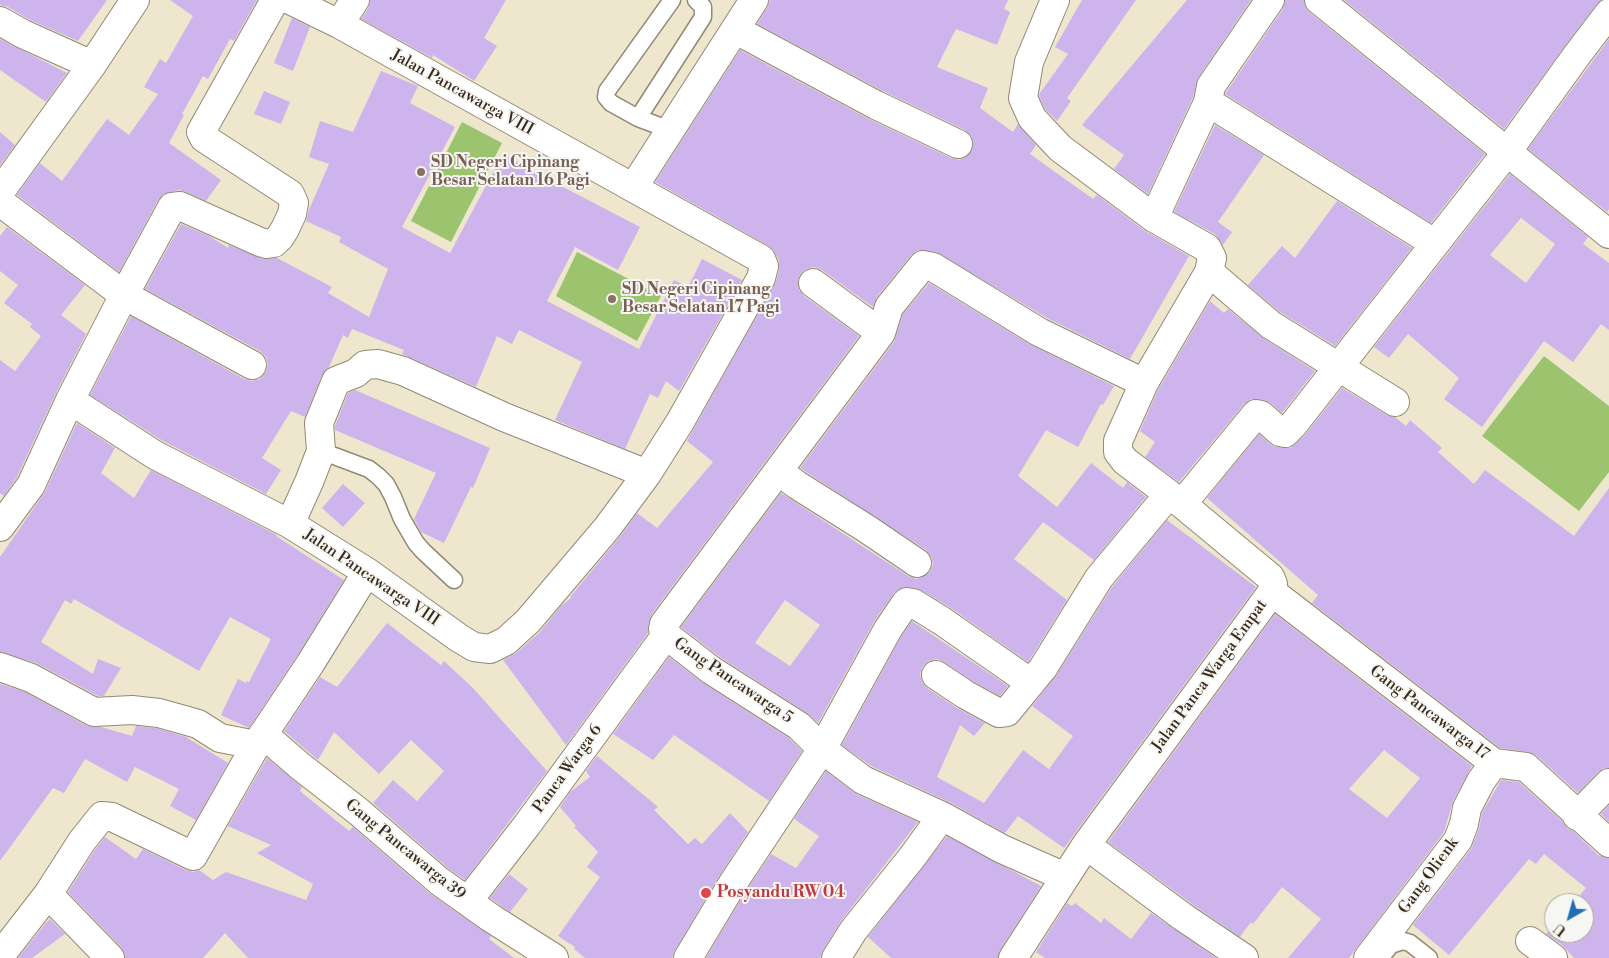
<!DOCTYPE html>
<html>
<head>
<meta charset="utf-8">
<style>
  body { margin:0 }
  #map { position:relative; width:1609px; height:958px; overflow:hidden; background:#eee6cd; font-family:"Libre Bodoni",serif }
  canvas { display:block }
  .north { position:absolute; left:1544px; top:893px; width:50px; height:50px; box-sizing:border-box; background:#f6f6f2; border:1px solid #aba49d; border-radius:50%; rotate:218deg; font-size:14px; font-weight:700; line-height:20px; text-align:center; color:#3b2a1e }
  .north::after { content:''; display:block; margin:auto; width:18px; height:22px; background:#1f6fb2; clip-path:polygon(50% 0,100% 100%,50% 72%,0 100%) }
</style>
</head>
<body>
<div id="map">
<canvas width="1609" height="958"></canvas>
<div class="north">U</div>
</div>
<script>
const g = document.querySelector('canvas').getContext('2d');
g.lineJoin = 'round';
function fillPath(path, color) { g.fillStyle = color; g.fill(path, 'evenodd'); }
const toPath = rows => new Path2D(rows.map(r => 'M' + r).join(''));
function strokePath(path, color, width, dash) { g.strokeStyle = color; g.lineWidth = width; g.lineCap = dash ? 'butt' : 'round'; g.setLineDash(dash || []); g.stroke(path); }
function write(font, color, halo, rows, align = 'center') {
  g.font = font + ' "Libre Bodoni",serif'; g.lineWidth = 4; g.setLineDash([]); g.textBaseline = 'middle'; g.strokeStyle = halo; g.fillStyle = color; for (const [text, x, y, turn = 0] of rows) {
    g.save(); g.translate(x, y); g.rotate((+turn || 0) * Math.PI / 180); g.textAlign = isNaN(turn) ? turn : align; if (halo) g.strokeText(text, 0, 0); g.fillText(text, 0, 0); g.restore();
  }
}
fillPath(toPath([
  [462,122,502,143,451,242,411,221],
  [577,252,661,296,637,341,556,296],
  [1544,356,1609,406,1609,472,1579,511,1482,436]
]), '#9cc46f');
fillPath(toPath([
  [0,0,107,0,78,41,30,20,8,7,0,5],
  [170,0,257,0,234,41,230,39,208,79,203,76,182,114,184,115,169,143,221,180,206,201,186,192,179,190,163,194,158,200,119,272,17,195,40,163,62,181,107,119,129,135,158,94,144,87,160,59,166,63,193,16],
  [370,0,506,0,484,38,497,46,474,81,433,55,432,58,361,19,368,9],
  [770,0,1008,0,1004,9,1010,12,997,45,956,29,937,67,988,88,980,108,1013,132,1018,124,1036,145,1030,154,1093,199,1097,195,1145,231,1189,256,1130,359,1047,318,936,252,918,250,911,255,877,297,873,307,822,270,814,267,806,269,801,273,798,281,799,290,804,296,859,336,651,615,648,626,648,633,566,745,503,660,516,653,539,633,561,606,571,598,570,597,619,538,637,513,657,528,713,462,687,441,776,282,779,270,779,260,775,253,769,246,655,182,740,50,869,119,951,158,959,160,966,157,972,150,973,142,971,136,965,130,883,91,757,24,767,8],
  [1082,0,1136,0,1067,98,1071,101,1057,121,1045,109,1039,96,1040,93,1068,54,1055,47],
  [1187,0,1251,0,1198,78,1193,97,1148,194,1114,169,1124,155,1082,125],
  [1285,0,1304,0,1305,6,1309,12,1485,154,1431,223,1225,94,1283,9],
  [1344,0,1601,0,1597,4,1565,46,1504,129],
  [292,18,310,27,293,71,274,63],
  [0,39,67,73,46,102,0,70],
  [1609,39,1609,209,1607,212,1528,149],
  [381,71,418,86,410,103,455,127,402,227,450,253,503,154,540,175,640,227,618,270,575,247,547,301,639,349,674,280,688,287,702,259,742,280,679,391,666,381,658,398,650,394,625,449,555,420,582,362,519,330,512,344,497,336,476,387,402,354,404,350,352,329,348,338,343,335,329,367,322,375,305,417,291,411,262,458,281,470,266,494,163,441,90,395,131,316,244,379,252,381,260,379,266,372,268,364,266,357,260,351,145,289,181,224,209,236,228,248,229,245,263,259,277,258,332,287,328,293,369,317,388,269,339,242,341,237,306,221,309,210,329,164,309,157,320,121,353,132],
  [264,91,290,102,281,124,254,114],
  [1215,125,1264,155,1218,222,1232,232,1223,245,1215,234,1174,212],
  [0,132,15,145,0,165],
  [1510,174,1588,237,1583,244,1609,263,1609,330,1601,324,1573,362,1544,341,1482,427,1444,399,1459,378,1408,334,1389,358,1374,347],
  [1521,218,1555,244,1526,283,1490,255],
  [1337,201,1412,248,1335,346,1280,312,1248,285,1282,246,1295,258],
  [7,227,85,285,61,315,86,334,56,393,17,477,4,496,0,493,0,360,15,371,41,336,30,327,32,324,4,303,18,285,0,271,0,236],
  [929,283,1031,345,1114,386,1103,405,1101,404,1078,447,1046,430,1018,476,1057,507,1091,463,1123,488,1127,482,1146,497,1094,560,1043,522,1014,559,1067,600,1028,662,951,608,921,590,910,587,903,587,894,593,875,620,818,723,807,713,720,657,681,627,781,493,908,576,916,579,923,577,930,572,933,564,931,556,926,550,800,468,894,342,903,314],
  [785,600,820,625,790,666,755,643],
  [1210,301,1224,313,1228,309,1263,338,1315,371,1282,413,1271,403,1264,400,1251,399,1244,404,1179,482,1145,457,1155,442,1140,431,1158,390],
  [1342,388,1387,415,1395,417,1406,426,1410,420,1442,448,1438,452,1474,484,1485,470,1574,536,1609,488,1609,768,1604,768,1598,772,1578,793,1536,755,1528,752,1500,748,1312,603,1318,595,1207,498,1259,434,1270,444,1276,447,1290,448,1305,435],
  [355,390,490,448,473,488,471,487,444,543,421,532,414,519,436,473,335,430,335,426,348,393],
  [77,423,115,448,101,473,134,498,151,470,277,535,276,536,344,580,297,656,249,728,221,715,238,679,246,683,247,681,249,682,271,639,230,617,199,671,74,599,71,604,65,600,41,642,93,674,98,659,121,668,104,696,98,696,36,663,0,652,0,557,45,492],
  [343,484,365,503,343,527,322,508],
  [1167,520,1256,587,1064,848,1018,816,1005,833,949,802,871,766,842,745,901,637,912,621,1008,686,1000,696,974,682,944,662,937,659,929,661,923,666,920,674,922,682,927,688,957,708,985,723,974,736,960,725,937,777,984,803,1023,750,1049,769,1073,736,1032,706,1056,676,1112,587],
  [1275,614,1472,766,1453,801,1444,832,1349,958,1288,958,1321,919,1282,887,1253,924,1251,922,1240,937,1192,904,1108,842],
  [1384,750,1420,778,1387,818,1349,789],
  [387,623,441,665,444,661,473,688,547,771,465,880,449,869,373,803,393,780,417,801,444,771,411,740,379,774,334,732,318,760,284,731,320,677,337,687],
  [669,657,703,683,789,738,802,751,769,801,674,735,653,760,613,734],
  [0,684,25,692,87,726,101,727,132,736,136,726,156,728,186,737,228,763,196,820,170,806,179,789,135,767,127,782,85,759,64,793,53,788,0,861],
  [597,756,658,807,654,810,688,844,695,838,702,844,730,813,748,832,720,875,675,950,672,958,585,958,574,949,575,947,558,936,600,877,587,867,598,852,574,827,576,826,560,807,570,792,590,777,586,771],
  [267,758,302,787,300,791,349,831,353,827,429,893,491,936,489,939,514,958,248,958,225,933,203,958,125,958,125,954,121,947,68,892,95,850,105,837,136,859,143,849,186,870,193,872,199,870,213,880,226,872,306,900,313,884,257,853,271,845,228,826],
  [826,771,856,794,918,822,841,921,823,950,820,958,706,958,746,891,771,854,796,868,819,836,794,819],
  [1501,780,1519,782,1563,822,1567,828,1573,831,1598,855,1609,858,1609,958,1574,958,1562,945,1546,934,1554,925,1554,933,1584,933,1584,903,1573,903,1586,888,1544,854,1536,864,1529,859,1449,955,1413,925,1471,849,1479,829,1482,813],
  [1609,805,1609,822,1601,814],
  [947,836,1041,886,1000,950,998,958,891,958,868,937],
  [509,874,528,889,510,912,490,898],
  [1067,903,1072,906,1075,903,1101,923,1104,918,1131,939,1151,913,1216,958,1045,958,1036,952],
  [50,919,65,934,32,958,18,958,45,924]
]), '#ceb4ec');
const lane = toPath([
  [638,118,703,17,703,7,696,0],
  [670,130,638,118,611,103,606,97,607,91,672,0],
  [321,451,369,469,378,476,386,484,393,497,402,519,416,543,423,551,454,580],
  [1381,957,1391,945,1403,941,1410,943,1429,958]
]);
const street = toPath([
  [1319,0,1609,234],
  [0,21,23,34,92,65],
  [339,24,355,0],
  [736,30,876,105,958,144],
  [1208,102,1434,243],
  [633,188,754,0],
  [0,192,92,65,135,0],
  [0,202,124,295,70,400,31,485,0,527],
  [1154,218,1208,102,1211,86,1270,0],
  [1209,272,1271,325,1395,402],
  [813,283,881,333],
  [252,365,124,295,172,207,180,206,260,242,267,244,274,243,280,237,285,229,292,214,294,203,290,194,204,138,201,132,275,0],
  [70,400,155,455,290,524,367,572,459,638,474,647,490,649,506,641,528,621,607,528,647,474,680,422,761,278,764,266,761,259,339,24,290,0],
  [778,471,797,485,867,529,917,563],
  [1182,504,1256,414,1261,415,1280,432,1285,433,1293,425,1507,152,1577,55,1609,13],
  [290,524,309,482,321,451,319,423,336,381,356,373,365,365,378,364,403,371,504,417,647,474],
  [1272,592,1494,763,1526,767,1609,843],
  [0,667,31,678,94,712,132,710,159,713,198,724,220,738,256,745],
  [936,675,966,695,999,713,1007,712,1043,668,1099,578,1169,494],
  [263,734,300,766,359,812,439,881,491,918,554,958],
  [1577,816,1609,783],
  [1086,845,1183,917,1244,958],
  [1065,877,1002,849,942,816,863,780,822,749,799,726,711,670,666,635,663,629,664,624,881,333,889,307,923,265,933,267,1039,332,1144,383],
  [48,894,110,958],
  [468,901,527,825,666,635],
  [1530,941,1553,958],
  [0,956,48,894,82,841,102,816,112,817,193,856,256,745,310,664,367,572],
  [688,958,733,883,822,749,888,629,905,604,907,602,913,603,942,621,1031,683],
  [836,958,853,931,913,856,942,816],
  [1013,958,1086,845,1272,592,1273,584,1270,577,1182,504,1125,461,1118,452,1118,441,1144,383,1209,272,1212,258,1207,248,1154,218,1060,148,1032,118,1023,98,1029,62,1055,0],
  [1368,958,1458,840,1464,824,1467,808,1481,781,1494,763]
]);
strokePath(lane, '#948876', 19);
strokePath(street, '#948876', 30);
strokePath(lane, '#fff', 16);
strokePath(street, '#fff', 28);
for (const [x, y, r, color] of [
  [421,172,5,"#8d6e63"],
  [612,299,5,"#8d6e63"],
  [706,893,6,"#e0444e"]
]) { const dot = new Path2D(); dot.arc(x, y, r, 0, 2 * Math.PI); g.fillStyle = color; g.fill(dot); strokePath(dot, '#f6f6f2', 2); }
write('16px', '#3b2a1e', '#f6f6f2', [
  ["Jalan Pancawarga VIII",462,93,29],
  ["Jalan Pancawarga VIII",371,578,34],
  ["Jalan Panca Warga Empat",1210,676,-54],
  ["Gang Pancawarga 5",733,681,34],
  ["Gang Pancawarga 17",1429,713,37],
  ["Panca Warga 6",568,769,-54],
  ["Gang Pancawarga 39",405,850,39],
  ["Gang Olienk",1429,876,-54]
]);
write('bold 16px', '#785e54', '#f6f6f2', [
  ["SD Negeri Cipinang",431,163],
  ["Besar Selatan 16 Pagi",431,181],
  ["SD Negeri Cipinang",622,290],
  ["Besar Selatan 17 Pagi",622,308]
], 'left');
write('bold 16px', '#be3a42', '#f6f6f2', [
  ["Posyandu RW 04",717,893]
], 'left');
</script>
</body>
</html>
